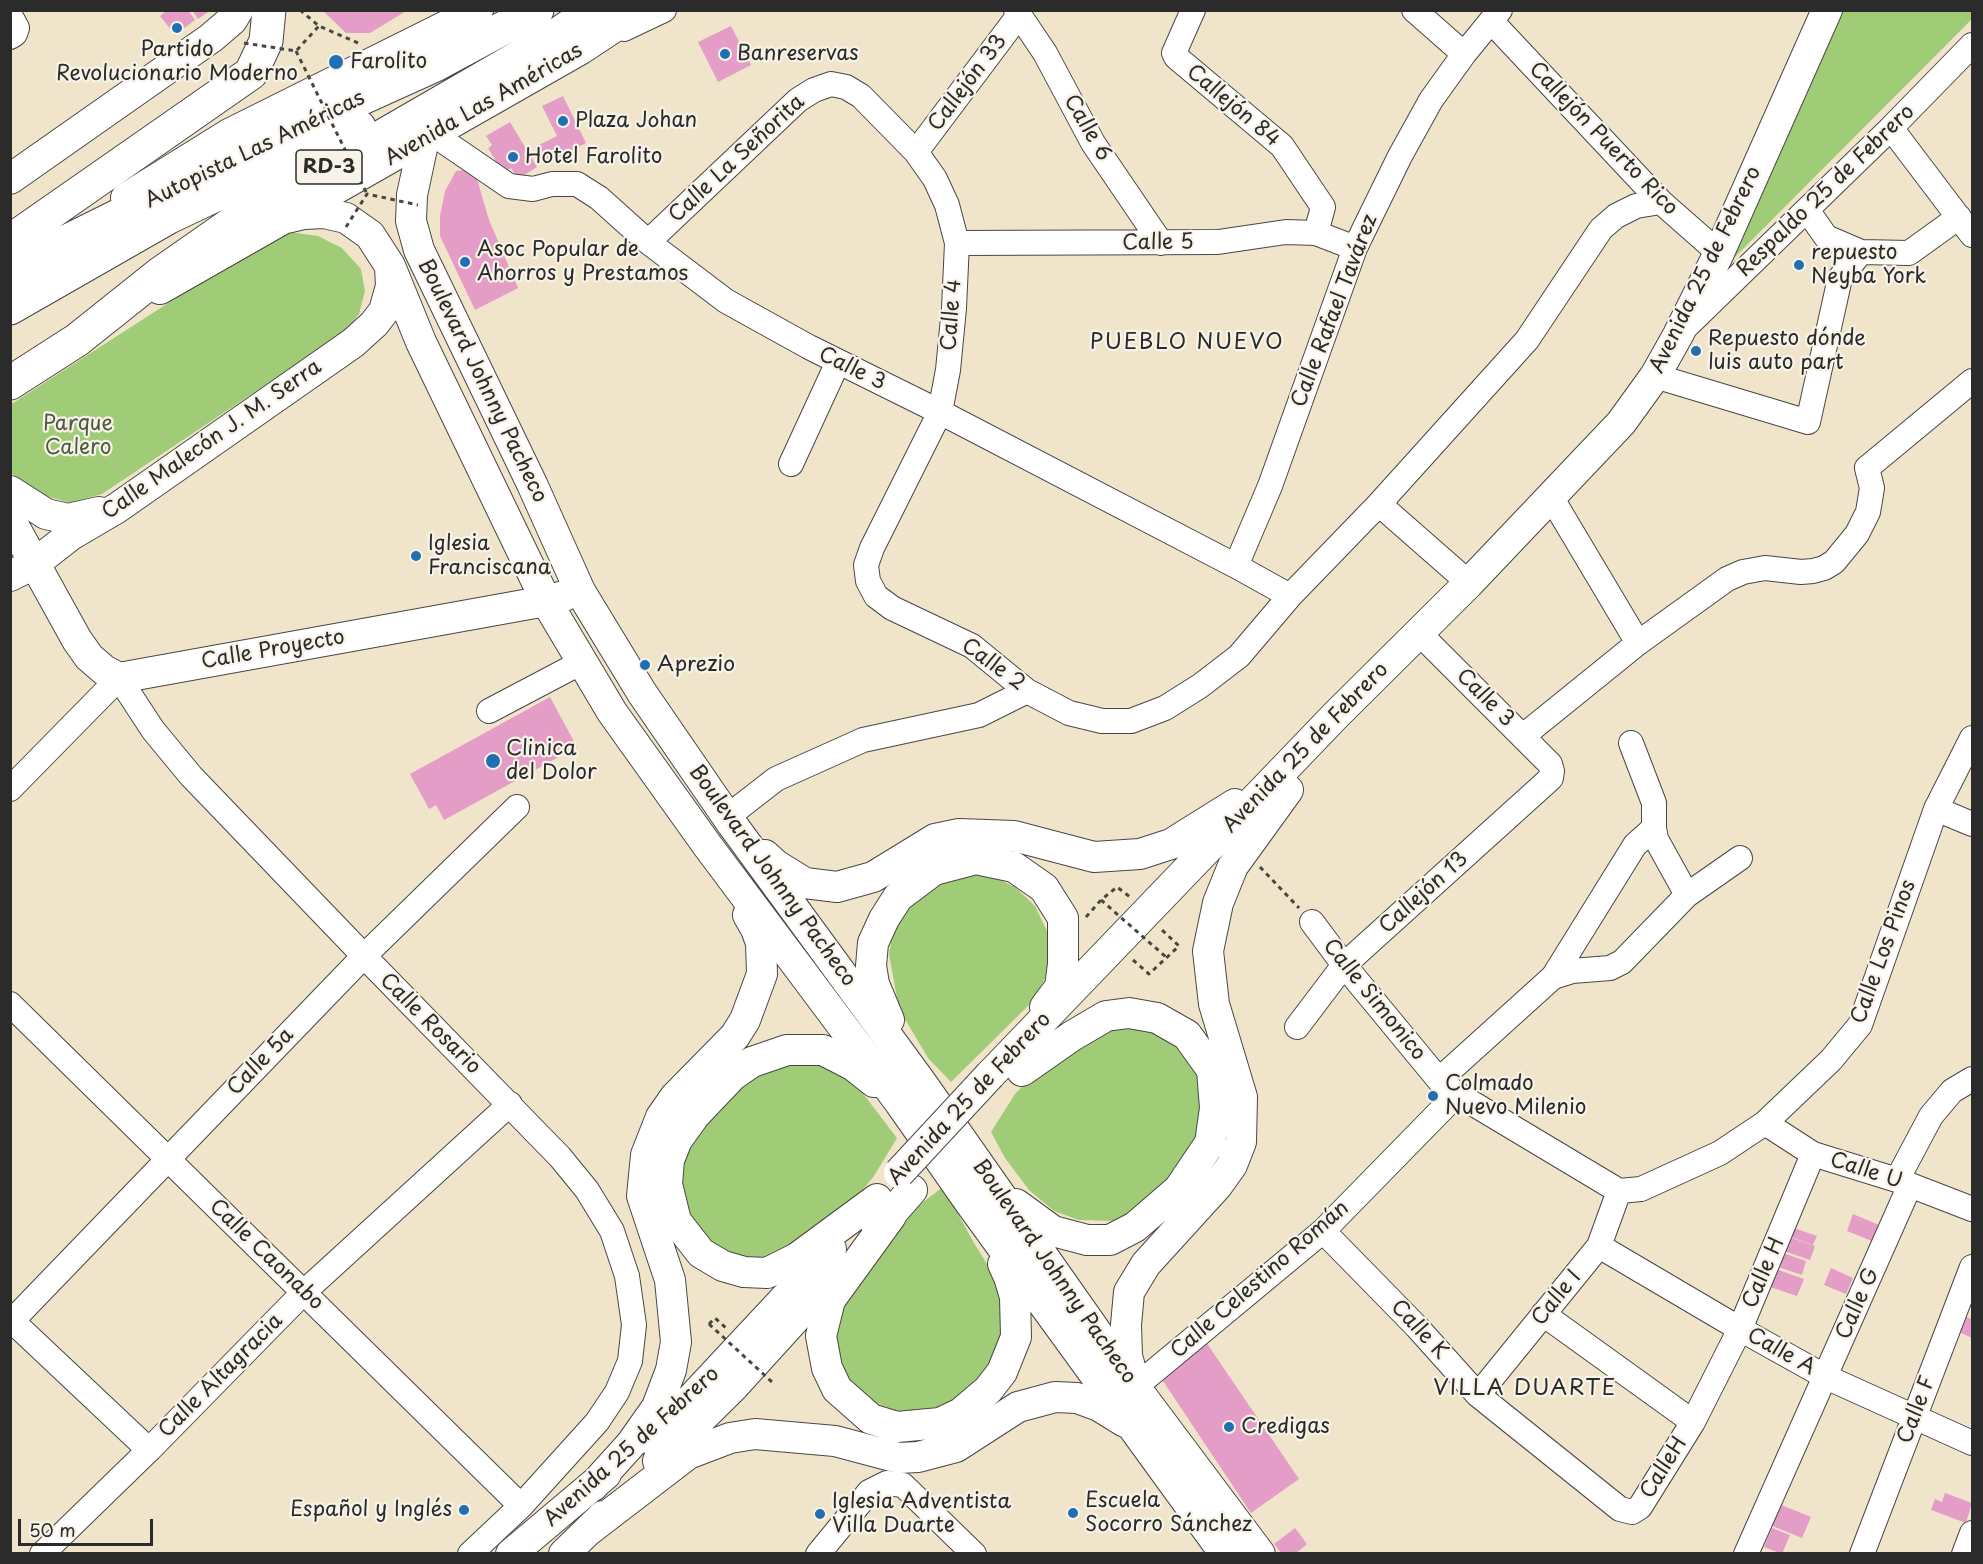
<!DOCTYPE html>
<html>
<head>
<meta charset="utf-8">
<style>
  body { margin:0 }
  #map { position:relative; width:1983px; height:1564px; overflow:hidden; background:#f0e5cb; font-family:"Playpen Sans",sans-serif }
  canvas { display:block }
  .frame { position:absolute; inset:0; border:12px solid #2b2b2b; pointer-events:none }
  .scale { position:absolute; left:18px; top:1519px; width:135px; height:27px; box-sizing:border-box; border:3px solid #2b2b2b; border-top:0; padding-left:8px; font-size:18px; line-height:21px; white-space:nowrap; color:#2b2b2b; -webkit-text-stroke:4px #f7f3e8; paint-order:stroke }
</style>
</head>
<body>
<div id="map">
<canvas width="1983" height="1564"></canvas>
<div class="frame"></div>
<div class="scale">50 m</div>
</div>
<script>
const g = document.querySelector('canvas').getContext('2d');
g.lineJoin = 'round';
function fillPath(path, color) { g.fillStyle = color; g.fill(path, 'evenodd'); }
const toPath = rows => new Path2D(rows.map(r => 'M' + r).join(''));
function strokePath(path, color, width, dash) { g.strokeStyle = color; g.lineWidth = width; g.lineCap = dash ? 'butt' : 'round'; g.setLineDash(dash || []); g.stroke(path); }
function write(font, color, halo, rows, align = 'center') {
  g.font = font + ' "Playpen Sans",sans-serif'; g.lineWidth = 4.5; g.setLineDash([]); g.textBaseline = 'middle'; g.strokeStyle = halo; g.fillStyle = color; for (const [text, x, y, turn = 0] of rows) {
    g.save(); g.translate(x, y); g.rotate((+turn || 0) * Math.PI / 180); g.textAlign = isNaN(turn) ? turn : align; if (halo) g.strokeText(text, 0, 0); g.fillText(text, 0, 0); g.restore();
  }
}
fillPath(toPath([
  [1842,11,1972,11,1972,19,1733,259],
  [289,232,318,236,342,248,361,269,365,291,359,314,346,331,102,494,70,503,40,494,18,481,11,472,10,405,252,249],
  [951,875,990,875,1015,887,1035,906,1047,931,1049,946,1047,974,1035,999,951,1082,928,1058,899,1009,889,954,893,930,905,905],
  [1155,1027,1183,1048,1200,1077,1208,1113,1175,1186,1116,1221,1079,1220,1054,1211,1029,1190,1005,1158,991,1132,1015,1094,1041,1067,1098,1029],
  [808,1063,834,1070,861,1091,897,1138,874,1176,853,1202,806,1245,752,1262,721,1250,695,1229,678,1200,679,1152,746,1078,776,1066],
  [943,1187,974,1243,992,1272,1005,1301,1007,1332,983,1386,928,1413,898,1412,869,1400,845,1379,835,1360,836,1301,910,1212]
]), '#a0cc78');
fillPath(toPath([
  [167,10,188,10,195,20,175,35,160,16],
  [192,10,211,10,198,19],
  [322,10,408,10,370,33,346,33],
  [731,26,751,65,718,82,698,42],
  [563,96,586,143,544,165,535,147,557,136,542,106],
  [510,122,537,167,518,179,511,168,503,173,488,148,492,145,486,136],
  [474,169,489,220,518,288,475,310,440,236,440,216,445,191,456,171],
  [550,697,577,747,444,820,436,805,429,809,410,774],
  [1853,1214,1879,1225,1872,1241,1847,1231],
  [1788,1226,1817,1236,1813,1245,1785,1235],
  [1786,1236,1815,1246,1810,1260,1781,1250],
  [1780,1252,1806,1261,1802,1275,1775,1266],
  [1773,1268,1804,1279,1797,1296,1767,1286],
  [1831,1268,1853,1278,1846,1294,1824,1285],
  [1963,1316,1972,1319,1972,1338,1957,1331],
  [1206,1342,1299,1479,1251,1513,1159,1375],
  [1945,1493,1972,1503,1966,1523,1931,1510,1935,1499,1942,1502],
  [1779,1504,1811,1517,1802,1538,1770,1525],
  [1295,1528,1307,1544,1295,1554,1282,1554,1274,1544],
  [1772,1528,1790,1535,1782,1554,1764,1547]
]), '#e49dc7');
const minor = toPath([
  [1016,10,1045,53,1093,143,1161,243],
  [1193,10,1174,53,1176,57,1282,146,1323,207,1316,233],
  [1414,10,1464,54],
  [10,15,17,28,15,34,10,37],
  [1491,21,1661,202,1719,253],
  [624,29,664,10],
  [1891,128,1972,235],
  [433,134,509,186,533,189,552,184,577,184,599,198,648,242,726,301,809,347,940,412,1236,566,1290,596],
  [916,152,1019,15],
  [1807,210,1826,237,1861,252],
  [648,242,798,100,814,90,831,84,846,87,861,96,916,152,935,179,947,205,957,243,954,308,948,370,940,412,872,548,866,565,868,581,876,596,892,608,972,646,1027,691,1069,713,1102,721,1131,721,1165,708,1200,686,1239,656,1290,596,1379,504,1527,340,1601,229,1616,216,1636,206,1661,202],
  [957,243,1218,242,1286,232,1316,233,1355,248],
  [1688,325,1891,128,1972,45],
  [1655,376,1808,422,1840,278,1861,252,1909,253,1959,217],
  [791,464,838,362],
  [1551,497,1638,643],
  [1379,504,1469,583],
  [1236,566,1270,486,1355,248,1400,156,1431,100,1464,54,1500,10],
  [489,711,582,662],
  [1523,736,1638,643,1727,579,1743,572,1765,568,1801,572,1813,571,1824,568,1834,562,1857,534,1868,512,1872,488,1867,468,1972,381],
  [1631,743,1654,803,1654,828],
  [10,789,119,678,153,730,191,776,364,956,560,1157,587,1190,612,1231,627,1276,634,1325,630,1361,617,1392,597,1422,521,1506,470,1554],
  [1936,809,1972,824],
  [727,817,776,779,863,740,979,715,1027,691],
  [1312,922,1344,965,1439,1080,1457,1094,1619,1191],
  [1553,977,1572,971,1610,968,1622,962,1687,895,1740,858],
  [10,1004,521,1506],
  [1297,1027,1344,965,1551,778,1552,771,1550,764,1419,633],
  [1439,1080,1553,977,1635,845,1654,828,1656,839,1687,895],
  [1765,1123,1813,1154,1897,1180,1972,1209],
  [1897,1180,1931,1116,1952,1091,1972,1079],
  [1619,1191,1641,1189,1720,1153,1765,1123,1831,1060,1860,1025,1936,809,1972,738],
  [1323,1231,1417,1327,1478,1395,1620,1509,1632,1512,1640,1507,1693,1422,1740,1329,1813,1154],
  [1599,1246,1740,1329,1826,1377,1972,1443],
  [1543,1314,1693,1422],
  [10,1319,149,1450],
  [10,1323,364,956,517,807],
  [1135,1387,1323,1231,1457,1094],
  [1478,1395,1599,1246,1619,1191],
  [42,1554,149,1450,304,1292,510,1104],
  [818,1554,869,1492,887,1483,903,1485,974,1554],
  [1746,1554,1910,1185],
  [1862,1554,1972,1267],
  [1964,1554,1972,1533]
]);
const major = toPath([
  [424,139,412,195,411,221,419,250,532,484,580,591,642,693,732,824,921,1082,1135,1387,1260,1554],
  [10,179,211,38,232,20,238,10],
  [126,198,229,134,478,10],
  [287,218,304,214,324,213,346,218,370,235,390,266,421,342,546,601,612,712,707,845,900,1103,970,1203,1225,1554],
  [160,289,581,49,640,10],
  [10,491,46,514,68,519,99,512],
  [10,519,77,640,89,657,104,670,119,678,546,601,564,596],
  [10,576,34,564,71,535,117,508,353,343,374,324,384,311,391,286,390,267],
  [765,855,776,865,805,883,837,887,873,877,935,839,959,834,1014,836,1094,857,1140,854,1171,844,1235,804],
  [889,1020,874,984,871,966,873,943,884,919,898,897,934,870,976,859,1014,867,1044,888,1063,918,1063,964,1060,987,1045,1007],
  [990,1075,1336,715,1469,583,1621,423,1655,376,1678,335,1719,253,1827,10],
  [874,1082,854,1066,823,1050,787,1050,752,1062,733,1075,695,1115,677,1140,669,1160,667,1184,676,1221,701,1253,723,1266,744,1272,767,1273,797,1258,877,1199],
  [1016,1204,1053,1231,1087,1240,1110,1240,1135,1227,1179,1189,1210,1143,1215,1108,1212,1070,1187,1035,1157,1018,1129,1013,1106,1016,1072,1036,1022,1071],
  [891,1216,830,1300,821,1336,827,1368,837,1389,871,1419,897,1427,940,1423,961,1413,988,1390,1002,1372,1016,1337,1015,1297,1009,1277,1003,1264],
  [877,1230,912,1190],
  [1133,1378,1127,1356,1126,1325,1129,1292,1146,1264,1217,1186,1232,1165,1241,1142,1242,1097,1214,1004,1208,951,1218,903,1233,866,1288,790],
  [647,1438,692,1398,831,1249],
  [658,1461,734,1386,834,1276],
  [593,1486,631,1444,657,1407,671,1370,676,1342,670,1280,642,1196,646,1155,661,1117,675,1097,735,1036,745,1020,762,974,761,943,756,929,748,915],
  [589,1530,688,1454,730,1438,755,1434,835,1441,899,1458,918,1457,956,1447,1018,1407,1055,1397,1077,1398,1099,1406,1125,1422],
  [511,1554,606,1474],
  [564,1554,603,1516]
]);
const highway = toPath([
  [10,241,251,73,266,41,269,10],
  [10,272,37,256,298,127,435,65,537,10],
  [10,308,169,217,359,127],
  [10,383,77,340,161,273,234,222,554,37,593,10]
]);
strokePath(minor, '#494743', 26);
strokePath(major, '#494743', 32);
strokePath(highway, '#494743', 35);
strokePath(toPath([
  [300,10,319,26,358,43],
  [1260,867,1299,908],
  [1086,917,1101,900,1117,887,1130,897],
  [1133,960,1149,974,1179,946,1162,930],
  [709,1324,715,1318,726,1328]
]), '#494743', 3, [4.5, 4.5]);
strokePath(minor, '#fff', 24);
strokePath(major, '#fff', 30);
strokePath(highway, '#fff', 33);
const majorBridge = toPath([
  [899,1173,990,1075]
]);
strokePath(majorBridge, '#494743', 32, []);
strokePath(toPath([
  [244,43,296,51,319,26],
  [296,51,367,194],
  [346,227,367,194,418,205],
  [1101,900,1166,957],
  [709,1324,772,1382]
]), '#494743', 3, [4.5, 4.5]);
strokePath(majorBridge, '#fff', 30);
for (const [x, y, r, color] of [
  [177,28,6,"#1f6fb2"],
  [725,54,6,"#1f6fb2"],
  [336,62,8,"#1f6fb2"],
  [563,121,6,"#1f6fb2"],
  [513,157,6,"#1f6fb2"],
  [465,262,6,"#1f6fb2"],
  [1799,265,6,"#1f6fb2"],
  [1696,351,6,"#1f6fb2"],
  [416,556,6,"#1f6fb2"],
  [645,665,6,"#1f6fb2"],
  [493,761,8,"#1f6fb2"],
  [1433,1096,6,"#1f6fb2"],
  [1229,1427,6,"#1f6fb2"],
  [464,1510,6,"#1f6fb2"],
  [1073,1513,6,"#1f6fb2"],
  [820,1514,6,"#1f6fb2"]
]) { const dot = new Path2D(); dot.arc(x, y, r, 0, 2 * Math.PI); g.fillStyle = color; g.fill(dot); strokePath(dot, '#f7f3e8', 2); }
for (const [x, y, w] of [
  [329,167,66]
]) { const box = new Path2D(); box.roundRect(x - w / 2, y - 17, w, 34, 4.5); g.fillStyle = '#f7f3e8'; g.fill(box); strokePath(box, '#2b2b2b', 1.5); }
write('bold 20px', '#2b2b2b', null, [
  ["RD-3",329,167]
]);
write('21px', '#2b2b2b', '#f7f3e8', [
  ["Partido",177,50,"center"],
  ["Revolucionario Moderno",177,74,"center"],
  ["Banreservas",737,54],
  ["Farolito",350,62],
  ["Plaza Johan",575,121],
  ["Hotel Farolito",525,157],
  ["Asoc Popular de",477,250],
  ["Ahorros y Prestamos",477,274],
  ["repuesto",1811,253],
  ["Neyba York",1811,277],
  ["Repuesto dónde",1708,339],
  ["luis auto part",1708,363],
  ["Iglesia",428,544],
  ["Franciscana",428,568],
  ["Aprezio",657,665],
  ["Clinica",506,749],
  ["del Dolor",506,773],
  ["Colmado",1445,1084],
  ["Nuevo Milenio",1445,1108],
  ["Credigas",1241,1427],
  ["Escuela",1085,1501],
  ["Socorro Sánchez",1085,1525],
  ["Iglesia Adventista",832,1502],
  ["Villa Duarte",832,1526],
  ["Español y Inglés",452,1510,"right"]
], 'left');
write('21px', '#2b2b2b', '#f7f3e8', [
  ["Callejón 33",968,83,-53],
  ["Avenida Las Américas",484,105,-30],
  ["Callejón 84",1233,106,40],
  ["Calle 6",1087,128,60],
  ["Callejón Puerto Rico",1603,139,46],
  ["Autopista Las Américas",255,150,-26],
  ["Calle La Señorita",737,159,-43],
  ["Respaldo 25 de Febrero",1826,191,-44],
  ["Calle 5",1158,243,-1],
  ["Avenida 25 de Febrero",1706,270,-64],
  ["Calle Rafael Tavárez",1335,311,-69],
  ["Calle 4",952,315,-86],
  ["Calle 3",852,369,26],
  ["Boulevard Johnny Pacheco",482,381,64],
  ["Calle Malecón J. M. Serra",212,440,-35],
  ["Calle Proyecto",273,650,-10],
  ["Calle 2",993,665,36],
  ["Calle 3",1485,698,45],
  ["Avenida 25 de Febrero",1306,748,-46],
  ["Boulevard Johnny Pacheco",772,876,54],
  ["Callejón 13",1424,893,-42],
  ["Calle Los Pinos",1884,952,-70],
  ["Calle Simonico",1374,1000,51],
  ["Calle Rosario",430,1024,45],
  ["Calle 5a",261,1062,-46],
  ["Avenida 25 de Febrero",970,1099,-47],
  ["Calle U",1866,1171,18],
  ["Calle Caonabo",266,1255,44],
  ["Boulevard Johnny Pacheco",1054,1272,55],
  ["Calle H",1764,1273,-67],
  ["Calle Celestino Román",1260,1280,-41],
  ["Calle I",1557,1298,-51],
  ["Calle G",1858,1304,-66],
  ["Calle K",1419,1330,47],
  ["Calle A",1781,1352,29],
  ["Calle Altagracia",221,1376,-45],
  ["Calle F",1917,1410,-69],
  ["Avenida 25 de Febrero",632,1447,-42],
  ["CalleH",1664,1468,-58]
]);
write('21px', '#4e5b42', '#f7f3e8', [
  ["Parque",78,424],
  ["Calero",78,448]
]);
g.letterSpacing = '1.5px';
write('22px', '#2b2b2b', '#f7f3e8', [
  ["PUEBLO NUEVO",1187,343],
  ["VILLA DUARTE",1525,1389]
]);
g.letterSpacing = '0px';
</script>
</body>
</html>
